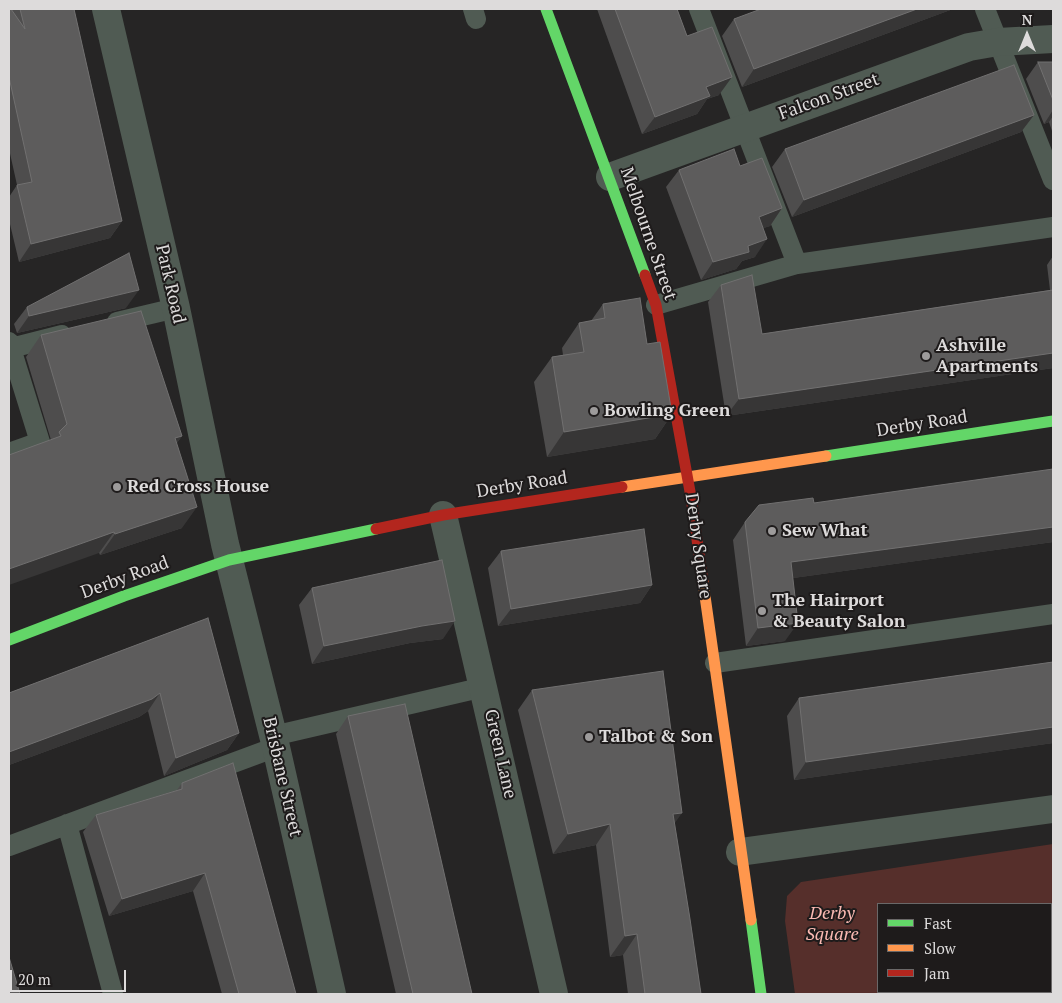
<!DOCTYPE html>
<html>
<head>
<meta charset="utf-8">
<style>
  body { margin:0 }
  #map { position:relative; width:1062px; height:1003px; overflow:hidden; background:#262525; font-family:"PT Serif",serif }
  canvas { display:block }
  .frame { position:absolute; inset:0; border:10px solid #dddbdb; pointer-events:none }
  .legend { position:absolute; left:877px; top:903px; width:175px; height:90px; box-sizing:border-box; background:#1e1b1b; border:1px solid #6a6868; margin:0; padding:6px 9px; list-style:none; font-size:15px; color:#dddbdb }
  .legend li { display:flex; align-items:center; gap:10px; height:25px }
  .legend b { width:25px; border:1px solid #6a6868 }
  .north { position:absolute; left:1002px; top:10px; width:50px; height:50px; -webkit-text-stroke:4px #1e1b1b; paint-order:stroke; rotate:0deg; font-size:14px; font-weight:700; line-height:20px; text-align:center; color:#dddbdb }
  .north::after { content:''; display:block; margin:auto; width:18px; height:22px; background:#dddbdb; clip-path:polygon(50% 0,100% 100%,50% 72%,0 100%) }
  .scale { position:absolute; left:10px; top:970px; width:116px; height:22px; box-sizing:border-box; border:2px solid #dddbdb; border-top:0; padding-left:6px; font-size:15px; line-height:18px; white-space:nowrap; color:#dddbdb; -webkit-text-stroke:4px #1e1b1b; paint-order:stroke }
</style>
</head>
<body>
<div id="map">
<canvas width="1062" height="1003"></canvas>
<div class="frame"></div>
<ul class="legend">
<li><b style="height:6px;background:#63d668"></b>Fast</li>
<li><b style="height:6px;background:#ff974d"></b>Slow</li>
<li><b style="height:6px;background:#b3261e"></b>Jam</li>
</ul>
<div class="north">N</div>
<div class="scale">20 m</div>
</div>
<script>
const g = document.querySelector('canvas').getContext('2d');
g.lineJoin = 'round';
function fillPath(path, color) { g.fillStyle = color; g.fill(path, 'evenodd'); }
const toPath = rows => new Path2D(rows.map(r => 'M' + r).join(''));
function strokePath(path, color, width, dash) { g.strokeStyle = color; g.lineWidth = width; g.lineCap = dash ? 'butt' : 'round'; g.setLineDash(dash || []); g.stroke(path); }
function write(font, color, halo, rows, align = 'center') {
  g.font = font + ' "PT Serif",serif'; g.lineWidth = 4; g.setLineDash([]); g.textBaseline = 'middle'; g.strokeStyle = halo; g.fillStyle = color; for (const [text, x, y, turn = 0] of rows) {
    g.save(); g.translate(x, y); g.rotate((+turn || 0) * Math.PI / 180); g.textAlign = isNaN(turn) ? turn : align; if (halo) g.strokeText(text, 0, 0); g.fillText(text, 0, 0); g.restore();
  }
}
fillPath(toPath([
  [1053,844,1053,994,795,994,785,921,787,896,801,882],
  [878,904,1051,904,1051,992,878,992]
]), '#562f2b');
strokePath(toPath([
  [473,9,476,19],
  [699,9,797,264],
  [985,9,1053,180],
  [656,305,797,264,1053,227],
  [117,322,176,308],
  [9,342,40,442,9,453],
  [11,348,62,335],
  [715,663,1053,614],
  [273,736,484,687],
  [67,824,113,994],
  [9,846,276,747]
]), '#505b53', 20);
strokePath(toPath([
  [106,9,176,308,225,544,276,747,332,994],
  [610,177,969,47,998,42,1053,39],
  [443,515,554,994],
  [740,852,1053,809]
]), '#505b53', 28);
strokePath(toPath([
  [546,9,645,275],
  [826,456,1053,421],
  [9,640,124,596,229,560,376,529],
  [751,920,761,994]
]), '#63d668', 11);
strokePath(toPath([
  [622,487,826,456],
  [703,582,751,920]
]), '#ff974d', 11);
strokePath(toPath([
  [645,275,656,305,691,497,703,582],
  [376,529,443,515,622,487]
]), '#b3261e', 11);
fillPath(toPath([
  [9,9,74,9,122,221,110,238,19,262,9,220,9,197,17,185,9,149],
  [597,9,677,9,687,36,719,95,707,99,697,114,642,134],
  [953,9,742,87,722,36,734,19],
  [1038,62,1053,62,1053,134,1049,122,1044,124,1026,79],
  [1034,115,1021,132,792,217,772,167,785,149],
  [740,166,782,208,770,226,763,228,755,257,742,261,736,269,701,280,666,187,679,170],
  [1053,256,1053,368,726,416,708,302,721,285,762,334,1050,290,1047,265],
  [603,304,647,344,672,414,655,439,547,457,534,382,552,357,563,355,562,348,579,323,591,321],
  [27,307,126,308,17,333,14,324],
  [41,335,182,436,176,444,182,528,100,555,51,440,26,357],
  [814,503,1053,542,793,578,785,641,746,646,733,540,745,522],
  [501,551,652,585,640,603,498,626,488,568],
  [312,588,443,639,410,643,312,664,299,605],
  [208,618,239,733,227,750,164,776,148,711,139,717,9,765,9,693],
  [1053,662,1053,743,794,780,787,716,799,698],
  [532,690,674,824,701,994,628,994,623,955,610,957,596,845,553,854,518,710],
  [348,716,472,994,396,994,336,734],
  [182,783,296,994,222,994,193,891,109,916,83,832,96,815,177,790]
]), '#4e4d4d');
fillPath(toPath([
  [917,9,953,9,742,87,754,69],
  [732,77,719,95,707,99,697,114,642,134,655,117,706,87],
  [1053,110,1053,116,1049,122,1044,124],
  [1034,115,1021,132,792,217,804,200],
  [782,208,770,226,746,234,759,217],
  [122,221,110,238,19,262,31,244],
  [767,239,755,257,742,261,736,269,701,280,713,262,748,246],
  [139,290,126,308,17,333,29,316],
  [1053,353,1053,368,726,416,739,399],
  [672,414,655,439,547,457,564,432],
  [182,436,167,457,175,438],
  [197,507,182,528,100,555,115,534],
  [1053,527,1053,542,779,580,791,562],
  [114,532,99,553,9,585,9,569],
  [652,585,640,603,498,626,511,609],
  [455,621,443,639,410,643,312,664,324,646,422,626],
  [798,623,785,641,746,646,758,628],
  [160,693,148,711,139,717,9,765,9,752],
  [1053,727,1053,743,794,780,806,762],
  [239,733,227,750,164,776,176,758],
  [682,813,667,834,673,814],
  [610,824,596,845,553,854,568,834],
  [205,873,193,891,109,916,122,899],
  [637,934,623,955,610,957,625,936]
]), '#373636');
const building = toPath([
  [9,9,11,9,25,29,20,9,74,9,122,221,31,244,17,185,32,182,9,77,9,9],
  [615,9,677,9,687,36,712,27,732,77,706,87,710,96,655,117,615,9],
  [761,9,917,9,754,69,734,19,761,9],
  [1038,62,1053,62,1053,100,1038,62],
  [1014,65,1034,115,804,200,785,149,1014,65],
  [734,149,740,166,762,158,782,208,759,217,767,239,748,246,749,252,713,262,679,170,734,149],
  [129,253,139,290,29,316,27,307,129,253],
  [752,275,762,334,1053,290,1053,353,739,399,721,285,752,275],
  [640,298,647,344,660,342,672,414,564,432,552,357,584,352,579,323,605,318,603,304,640,298],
  [141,311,182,436,175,438,197,507,115,534,114,532,9,569,9,455,61,436,59,432,67,424,41,335,141,311],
  [1053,469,1053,527,791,562,798,623,758,628,745,522,759,505,813,498,814,503,1053,469],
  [644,529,652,585,511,609,501,551,644,529],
  [442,560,455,621,422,626,324,646,312,588,442,560],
  [208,618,239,733,176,758,160,693,152,699,9,752,9,693,208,618],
  [1053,662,1053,727,806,762,799,698,1053,662],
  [663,671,682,813,673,814,690,919,701,994,645,994,637,934,625,936,610,824,568,834,532,690,663,671],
  [405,704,472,994,413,994,348,716,405,704],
  [233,763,296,994,239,994,205,873,122,899,96,815,182,789,182,783,233,763],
  [9,957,20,994,9,994,9,957]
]);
fillPath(building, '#5d5c5c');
strokePath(building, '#717070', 1);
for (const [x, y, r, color] of [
  [926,356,5,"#9d9b9b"],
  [594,411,5,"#9d9b9b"],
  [117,487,5,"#9d9b9b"],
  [772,531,5,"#9d9b9b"],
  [762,611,5,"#9d9b9b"],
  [589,737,5,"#9d9b9b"]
]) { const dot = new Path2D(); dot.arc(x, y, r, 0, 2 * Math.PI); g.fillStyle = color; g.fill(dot); strokePath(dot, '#1e1b1b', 2); }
write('18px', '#dddbdb', '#1e1b1b', [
  ["Falcon Street",829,97,-20],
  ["Melbourne Street",648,234,71],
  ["Park Road",170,284,77],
  ["Derby Road",922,424,-9],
  ["Derby Road",522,485,-9],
  ["Derby Square",698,546,82],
  ["Derby Road",125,578,-20],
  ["Green Lane",500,754,77],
  ["Brisbane Street",282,777,77]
]);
write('bold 18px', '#dddbdb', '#1e1b1b', [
  ["Ashville",936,346],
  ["Apartments",936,367],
  ["Bowling Green",604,411],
  ["Red Cross House",127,487],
  ["Sew What",782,531],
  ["The Hairport",772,601],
  ["& Beauty Salon",772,622],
  ["Talbot & Son",599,737]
], 'left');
write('italic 18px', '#fbbab3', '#1e1b1b', [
  ["Derby",832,914],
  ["Square",832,935]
]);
</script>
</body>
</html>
